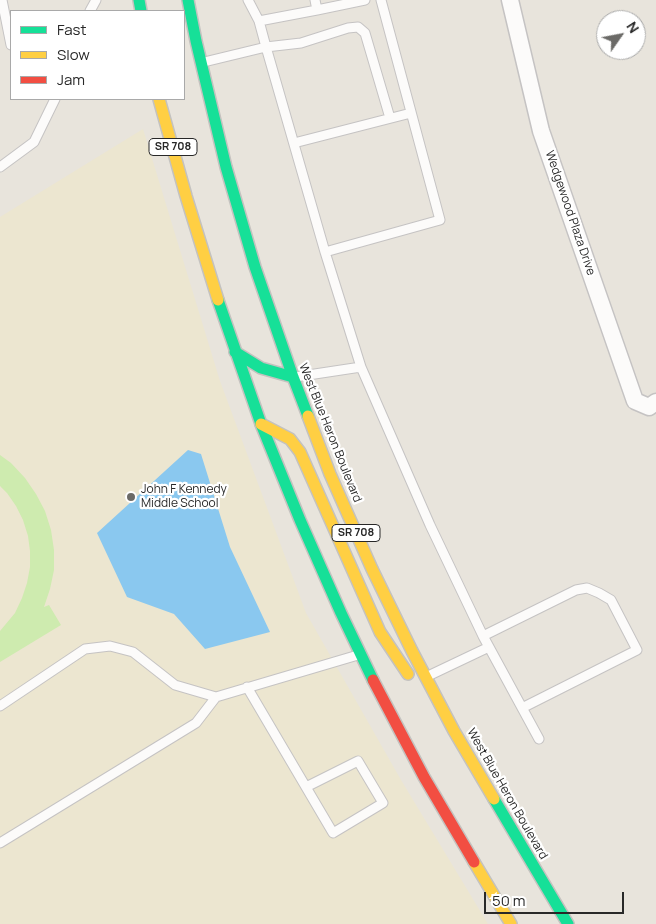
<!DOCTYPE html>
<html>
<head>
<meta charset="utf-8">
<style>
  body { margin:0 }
  #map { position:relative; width:656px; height:924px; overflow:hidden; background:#e8e4dc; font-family:Manrope,sans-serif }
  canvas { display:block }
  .legend { position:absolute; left:10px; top:10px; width:175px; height:90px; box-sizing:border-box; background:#fff; border:1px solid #a9a9a9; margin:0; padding:6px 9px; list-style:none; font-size:15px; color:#282828 }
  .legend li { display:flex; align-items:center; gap:10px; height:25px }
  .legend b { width:25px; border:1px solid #a9a9a9 }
  .north { position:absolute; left:596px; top:10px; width:50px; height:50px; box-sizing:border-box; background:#fff; border:1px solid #a9a9a9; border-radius:50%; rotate:57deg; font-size:14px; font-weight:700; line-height:20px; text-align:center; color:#282828 }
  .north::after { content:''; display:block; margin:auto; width:18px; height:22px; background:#6b6a67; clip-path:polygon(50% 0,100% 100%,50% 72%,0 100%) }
  .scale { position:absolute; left:484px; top:892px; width:140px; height:22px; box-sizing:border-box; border:2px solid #282828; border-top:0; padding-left:6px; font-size:15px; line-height:18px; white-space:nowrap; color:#282828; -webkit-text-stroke:4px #fff; paint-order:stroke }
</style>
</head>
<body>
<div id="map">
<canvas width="656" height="924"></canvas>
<ul class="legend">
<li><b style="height:6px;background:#16e098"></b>Fast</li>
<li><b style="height:6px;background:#ffcf43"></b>Slow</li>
<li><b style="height:6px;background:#f24e42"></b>Jam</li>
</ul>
<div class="north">N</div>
<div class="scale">50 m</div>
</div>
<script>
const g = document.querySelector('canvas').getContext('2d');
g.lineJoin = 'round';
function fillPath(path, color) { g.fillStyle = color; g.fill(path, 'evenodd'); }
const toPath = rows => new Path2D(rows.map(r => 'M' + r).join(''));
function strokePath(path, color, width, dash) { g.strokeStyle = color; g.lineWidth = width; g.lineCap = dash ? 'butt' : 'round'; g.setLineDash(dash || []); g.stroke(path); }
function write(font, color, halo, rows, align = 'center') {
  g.font = font + ' Manrope,sans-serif'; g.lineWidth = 4.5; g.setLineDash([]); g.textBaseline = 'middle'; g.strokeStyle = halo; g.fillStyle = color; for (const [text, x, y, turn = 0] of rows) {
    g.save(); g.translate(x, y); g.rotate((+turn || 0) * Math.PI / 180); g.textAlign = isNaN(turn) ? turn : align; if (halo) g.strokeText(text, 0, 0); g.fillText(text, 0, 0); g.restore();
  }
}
fillPath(toPath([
  [143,129,220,381,306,613,401,780,488,924,0,924,0,217]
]), '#ece6d0');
fillPath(toPath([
  [0,455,11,463,25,478,36,494,45,511,51,530,54,550,54,570,50,589,44,607,49,605,61,625,0,662,0,631,15,613,22,598,27,583,30,567,30,551,28,536,23,520,16,506,7,493,0,486]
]), '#ceebaf');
fillPath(toPath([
  [188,450,201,454,230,547,270,632,205,649,174,614,127,597,97,533]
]), '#8ac8ef');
const lane = toPath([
  [2,0,11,45],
  [248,0,259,21,266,47,325,252,361,367,295,377],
  [317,10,365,0],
  [90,11,96,0],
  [259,21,317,10,315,0],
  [204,62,266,47,301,43,348,28,358,27,365,33,390,118],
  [294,143,411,113],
  [0,167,34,142,55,99],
  [325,252,440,220,381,0],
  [361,367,430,525,483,636,539,739],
  [483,636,576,590,587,588,599,593,611,600,637,650,522,708],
  [428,676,489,647],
  [247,687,333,833,383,803,358,761,306,787],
  [0,706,85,649,110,646,133,652,175,685,216,697,358,655],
  [0,843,196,723,216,697]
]);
const street = toPath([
  [510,0,541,131,635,401,649,407,656,402]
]);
const fast = toPath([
  [139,0,141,11],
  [188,0,196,41,226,167,255,267,293,377,308,416],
  [218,300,261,424,300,520,341,613,373,680],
  [235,352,261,368,293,377],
  [494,799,568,924]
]);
const slow = toPath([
  [159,99,186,196,218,300],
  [308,416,330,474,372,569,412,651,454,731,494,799],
  [261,424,290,439,300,452,380,632,408,674],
  [474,862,511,924]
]);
const jam = toPath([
  [373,680,424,777,474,862]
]);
strokePath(lane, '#c5c3c3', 11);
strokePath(street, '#c5c3c3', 19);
strokePath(fast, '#c4c2bf', 14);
strokePath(slow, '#c4c2bf', 14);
strokePath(jam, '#c4c2bf', 14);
strokePath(lane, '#fcfbfa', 9);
strokePath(street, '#fcfbfa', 16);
strokePath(fast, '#16e098', 11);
strokePath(slow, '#ffcf43', 11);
strokePath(jam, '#f24e42', 11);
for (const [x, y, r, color] of [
  [131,497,5,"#6b6a67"]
]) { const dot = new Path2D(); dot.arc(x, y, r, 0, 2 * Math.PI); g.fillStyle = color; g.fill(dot); strokePath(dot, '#fff', 2); }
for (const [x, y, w] of [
  [173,147,48],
  [356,533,48]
]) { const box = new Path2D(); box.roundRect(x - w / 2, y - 8.5, w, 17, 4); g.fillStyle = '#fff'; g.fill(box); strokePath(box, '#282828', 1); }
write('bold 11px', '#282828', null, [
  ["SR 708",173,147],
  ["SR 708",356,533]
]);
write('12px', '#282828', '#fff', [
  ["Wedgewood Plaza Drive",570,213,71],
  ["West Blue Heron Boulevard",330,433,68],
  ["West Blue Heron Boulevard",507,794,60]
]);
write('12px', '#282828', '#fff', [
  ["John F Kennedy",141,490],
  ["Middle School",141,504]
], 'left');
</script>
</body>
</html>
